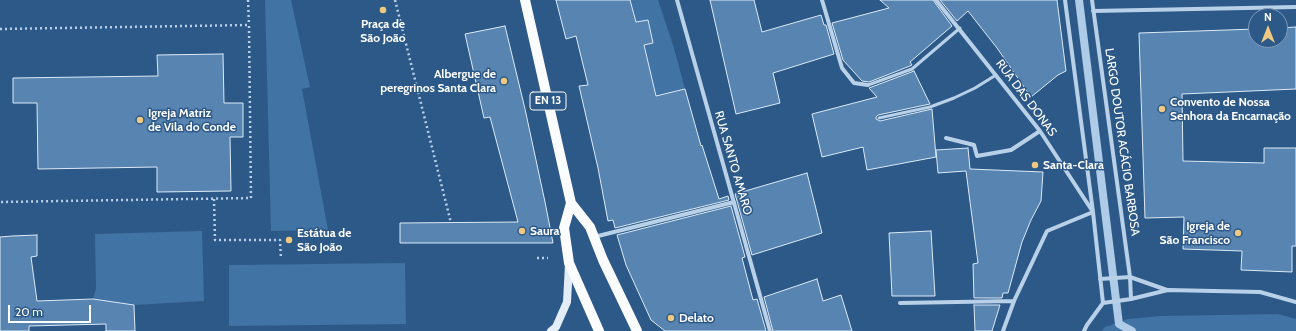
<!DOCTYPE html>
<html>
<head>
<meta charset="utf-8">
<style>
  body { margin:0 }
  #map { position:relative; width:1296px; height:331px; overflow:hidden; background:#2c5988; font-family:Cabin,sans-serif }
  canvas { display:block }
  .north { position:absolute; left:1248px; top:8px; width:40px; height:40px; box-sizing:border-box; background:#2c5988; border:1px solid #809bb8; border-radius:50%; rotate:0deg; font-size:11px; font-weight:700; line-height:16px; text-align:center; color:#fff }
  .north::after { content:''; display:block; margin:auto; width:14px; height:18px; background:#eec981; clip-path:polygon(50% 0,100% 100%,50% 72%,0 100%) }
  .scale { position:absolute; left:8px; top:305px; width:83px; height:18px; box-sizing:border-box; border:2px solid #fff; border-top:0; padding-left:5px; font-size:12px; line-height:14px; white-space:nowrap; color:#fff; -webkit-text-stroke:3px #2c5988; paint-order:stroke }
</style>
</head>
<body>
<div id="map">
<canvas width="1296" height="331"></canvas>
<div class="north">N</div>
<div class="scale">20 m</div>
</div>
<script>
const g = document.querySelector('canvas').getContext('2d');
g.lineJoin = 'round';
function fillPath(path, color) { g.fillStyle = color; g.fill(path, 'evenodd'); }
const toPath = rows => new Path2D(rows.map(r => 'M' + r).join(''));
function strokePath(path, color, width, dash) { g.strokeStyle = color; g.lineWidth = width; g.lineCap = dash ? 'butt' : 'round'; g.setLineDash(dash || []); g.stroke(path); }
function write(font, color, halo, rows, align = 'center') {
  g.font = font + ' Cabin,sans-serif'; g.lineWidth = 3; g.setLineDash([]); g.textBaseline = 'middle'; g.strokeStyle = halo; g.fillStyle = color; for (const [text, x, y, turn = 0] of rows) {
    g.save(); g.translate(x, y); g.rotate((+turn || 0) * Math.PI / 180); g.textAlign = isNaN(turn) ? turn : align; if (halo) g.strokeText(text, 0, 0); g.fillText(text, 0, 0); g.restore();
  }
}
fillPath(toPath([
  [265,0,291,0,310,87,302,89,328,230,271,231],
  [630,0,658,0,674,48,685,89,637,131,636,22],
  [202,231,204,301,134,305,93,299,96,289,95,234],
  [405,263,406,324,229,326,229,265],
  [1278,314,1296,319,1296,331,1102,331,1105,327,1128,319,1161,316]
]), '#4173a4');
strokePath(toPath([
  [1079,0,1119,324,1132,331]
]), '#aecce8', 8);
const building = toPath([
  [556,0,630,0,636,22,648,20,653,43,644,45,656,96,685,89,701,146,702,145,719,199,728,196,729,200,615,228,613,220,608,221,598,168,579,86,588,85,576,36,566,39,556,0],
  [710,0,754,0,762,32,821,15,824,25,826,25,834,54,773,73,780,103,736,114,710,0],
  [880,0,933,0,952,26,910,62,912,65,910,66,869,82,862,81,843,60,832,23,889,8,880,0],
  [940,0,1057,0,1066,71,1058,75,1031,97,997,48,968,11,957,21,940,0],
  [505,26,525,109,545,202,553,243,400,243,400,223,518,222,490,117,484,118,465,34,505,26],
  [1296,27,1296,89,1182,94,1183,161,1264,163,1264,148,1296,148,1296,246,1292,246,1292,272,1241,270,1242,251,1183,249,1184,217,1145,218,1139,33,1256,29,1256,40,1280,40,1280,28,1296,27],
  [223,54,224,103,243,103,243,137,230,137,231,191,157,192,157,167,38,169,37,103,13,103,13,78,158,76,157,55,223,54],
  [914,71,930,104,878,115,876,117,876,119,880,121,932,109,936,157,867,170,863,147,822,157,812,114,877,97,869,88,914,71],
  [968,148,970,169,1043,172,1041,201,1031,220,1022,242,1008,293,1003,293,1002,298,974,298,973,264,978,263,966,171,938,173,936,150,968,148],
  [807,173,822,233,752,255,735,194,807,173],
  [731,206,745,257,742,258,753,300,757,299,766,331,665,331,651,320,626,265,617,235,731,206],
  [931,231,935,296,892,296,889,233,931,231],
  [37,235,37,256,31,257,37,301,93,299,134,305,135,331,106,331,106,324,29,326,29,331,0,331,0,237,12,236,37,235],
  [817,279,823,301,841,295,852,331,773,331,764,297,817,279],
  [974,305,1000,305,992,331,975,331,974,305]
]);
fillPath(building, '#5884b1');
strokePath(building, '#dceaf7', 1);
strokePath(toPath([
  [248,0,249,25],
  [395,0,451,223],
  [0,29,249,25,251,198,0,202],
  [214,199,215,240,280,240,281,259],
  [537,258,548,258]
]), '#b9d1e8', 2.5, [2, 3]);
strokePath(toPath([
  [868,85,912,69,960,28],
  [879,118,930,107,954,98,975,88,996,75]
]), '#b9d1e8', 3);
strokePath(toPath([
  [677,0,770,331],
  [822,0,842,68,854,83,868,85],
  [936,0,1040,131,1093,212,1047,231,1014,301,1003,331],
  [1065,0,1093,212,1103,303],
  [1092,0,1130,277,1131,299],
  [1093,11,1296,7],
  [946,138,974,145,977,156,1011,150,1040,131],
  [594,237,734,202],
  [1100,279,1130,277,1167,290],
  [900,303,1014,301],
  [1103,303,1131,299,1168,290,1260,292,1296,302],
  [1084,331,1087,325,1103,303]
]), '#b9d1e8', 4);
strokePath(toPath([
  [551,331,556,327,567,302,569,264]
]), '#e2edf8', 8);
strokePath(toPath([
  [525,0,571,203,590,227,603,260,637,331],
  [571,203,564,228,569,263,599,331]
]), '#fbfcfe', 10);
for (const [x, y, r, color] of [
  [383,10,4,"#eec981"],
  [504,81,4,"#eec981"],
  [1162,109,4,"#eec981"],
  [140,120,4,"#eec981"],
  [1035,165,4,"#eec981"],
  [522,231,4,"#eec981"],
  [1238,233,4,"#eec981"],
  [289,240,4,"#eec981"],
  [671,318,4,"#eec981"]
]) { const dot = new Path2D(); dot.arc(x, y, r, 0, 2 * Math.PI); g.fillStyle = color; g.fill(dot); strokePath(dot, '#2c5988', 1.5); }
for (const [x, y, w] of [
  [548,101,36]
]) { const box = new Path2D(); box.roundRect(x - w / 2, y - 9, w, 18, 3); g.fillStyle = '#2c5988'; g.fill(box); strokePath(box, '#fff', 1); }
write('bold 11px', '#fff', null, [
  ["EN 13",548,101]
]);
write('bold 12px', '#fff', '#2c5988', [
  ["Praça de",383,24,"center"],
  ["São João",383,38,"center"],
  ["Albergue de",496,74,"right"],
  ["peregrinos Santa Clara",496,88,"right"],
  ["Convento de Nossa",1170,102],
  ["Senhora da Encarnação",1170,116],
  ["Igreja Matriz",148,113],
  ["de Vila do Conde",148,127],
  ["Santa-Clara",1043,165],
  ["Igreja de",1230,226,"right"],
  ["São Francisco",1230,240,"right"],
  ["Saura",530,231],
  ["Estátua de",297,233],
  ["São João",297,247],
  ["Delato",679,318]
], 'left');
write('12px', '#fff', '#2c5988', [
  ["RUA DAS DONAS",1026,98,53],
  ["LARGO DOUTOR ACÁCIO BARBOSA",1122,142,82],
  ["RUA SANTO AMARO",733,163,74]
]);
</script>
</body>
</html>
